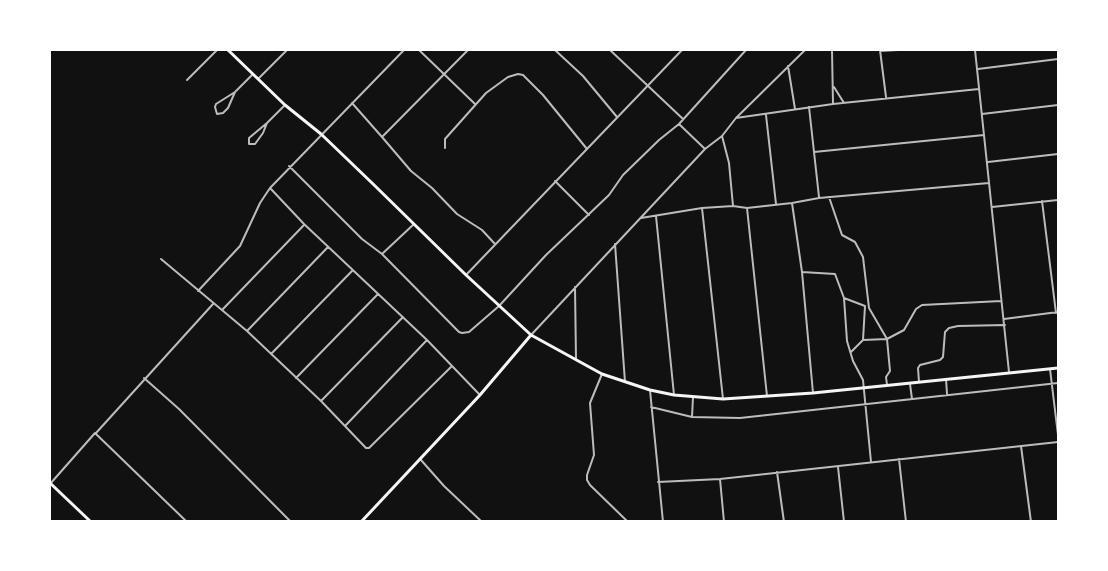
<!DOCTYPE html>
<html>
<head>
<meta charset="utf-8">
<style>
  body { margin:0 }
  #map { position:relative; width:1108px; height:571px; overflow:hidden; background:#111; font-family:"Fira Sans",sans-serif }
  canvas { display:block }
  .frame { position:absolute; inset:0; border:51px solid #fff; pointer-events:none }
</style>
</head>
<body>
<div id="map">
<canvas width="1108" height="571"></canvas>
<div class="frame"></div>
</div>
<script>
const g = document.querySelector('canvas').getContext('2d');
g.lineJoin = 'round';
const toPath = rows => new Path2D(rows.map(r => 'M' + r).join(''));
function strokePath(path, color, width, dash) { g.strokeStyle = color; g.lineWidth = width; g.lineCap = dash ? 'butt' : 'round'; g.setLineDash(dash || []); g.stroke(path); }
strokePath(toPath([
  [419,50,475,104],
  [555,50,583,76,617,117],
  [610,50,683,119],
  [832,50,833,104],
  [880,50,886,97],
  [975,50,1009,372],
  [880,51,898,50],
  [788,66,795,109],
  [978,69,1058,59],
  [258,79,287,50],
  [187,80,217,50],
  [834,87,844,103],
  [235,92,228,108,223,113,217,114,215,107,216,104,235,92,253,74],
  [352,103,382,137,468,50],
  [809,107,819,197],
  [982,114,1058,105],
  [766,115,776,204],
  [736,118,833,104,979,89],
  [267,123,263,133,255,144,249,144,249,138,267,123,285,105],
  [679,124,705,149],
  [722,136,729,163,733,206],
  [382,137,411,171,432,188,457,214,482,230,495,244],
  [445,148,445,139,486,93,508,77,518,74,523,75,543,95,587,149],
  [814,152,984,135],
  [988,162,1058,154],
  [289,166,362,239,382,254,459,332,462,333,469,332,499,306],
  [555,181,589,215],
  [270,188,304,224,427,340,479,394],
  [829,197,842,235,855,242,863,257,869,308,887,339,890,371,886,377,887,385],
  [1042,201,1056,313],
  [792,203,802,272,813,393],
  [992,207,1058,200],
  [702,208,723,399],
  [747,208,767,396],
  [656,216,674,395],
  [641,218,702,208,733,206,747,208,792,203,819,198,989,183],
  [615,244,625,382],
  [328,247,247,331,321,401,366,448,369,448,452,366],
  [382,254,414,224],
  [161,259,247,331],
  [802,272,835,274,844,298,865,306,863,340],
  [575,287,576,359],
  [198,291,240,246,260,203,270,188,404,50],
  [844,298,847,341,853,361,863,380,871,462],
  [499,306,546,255,609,195,623,175,659,140,679,124,746,50],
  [223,309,304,225],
  [1004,319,1058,312],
  [531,335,705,149,722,136,736,118,805,50],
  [851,352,863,340,887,339,904,330,916,309,922,305,1001,301],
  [271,354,352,271],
  [1050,369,1058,435],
  [144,378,179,409,291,522],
  [296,378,378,294],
  [946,379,947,394],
  [919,382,918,368,920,365,940,360,943,357,945,332,949,328,958,326,1005,325],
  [910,384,912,399],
  [650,390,663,522],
  [321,401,403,317],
  [651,407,692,417,740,418,1058,383],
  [692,417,693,397],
  [346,425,427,340],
  [96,433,213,304],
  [1021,446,1031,522],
  [899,459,906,522],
  [421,460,444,486,482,522],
  [838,467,844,522],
  [777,472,784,522],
  [720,479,724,522],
  [658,482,720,479,1058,442],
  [50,484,95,433,187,522]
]), '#bcbcbc', 2);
strokePath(toPath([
  [466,275,682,50],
  [602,374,590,403,594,455,587,475,587,480,590,485,628,522]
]), '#bcbcbc', 2);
strokePath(toPath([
  [228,50,285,105,321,134,371,182,466,275,531,335,602,374,650,390,674,395,723,399,813,393,1058,368],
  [50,483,91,522],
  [361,522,480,395,531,335]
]), '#f5f5f5', 3);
</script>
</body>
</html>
